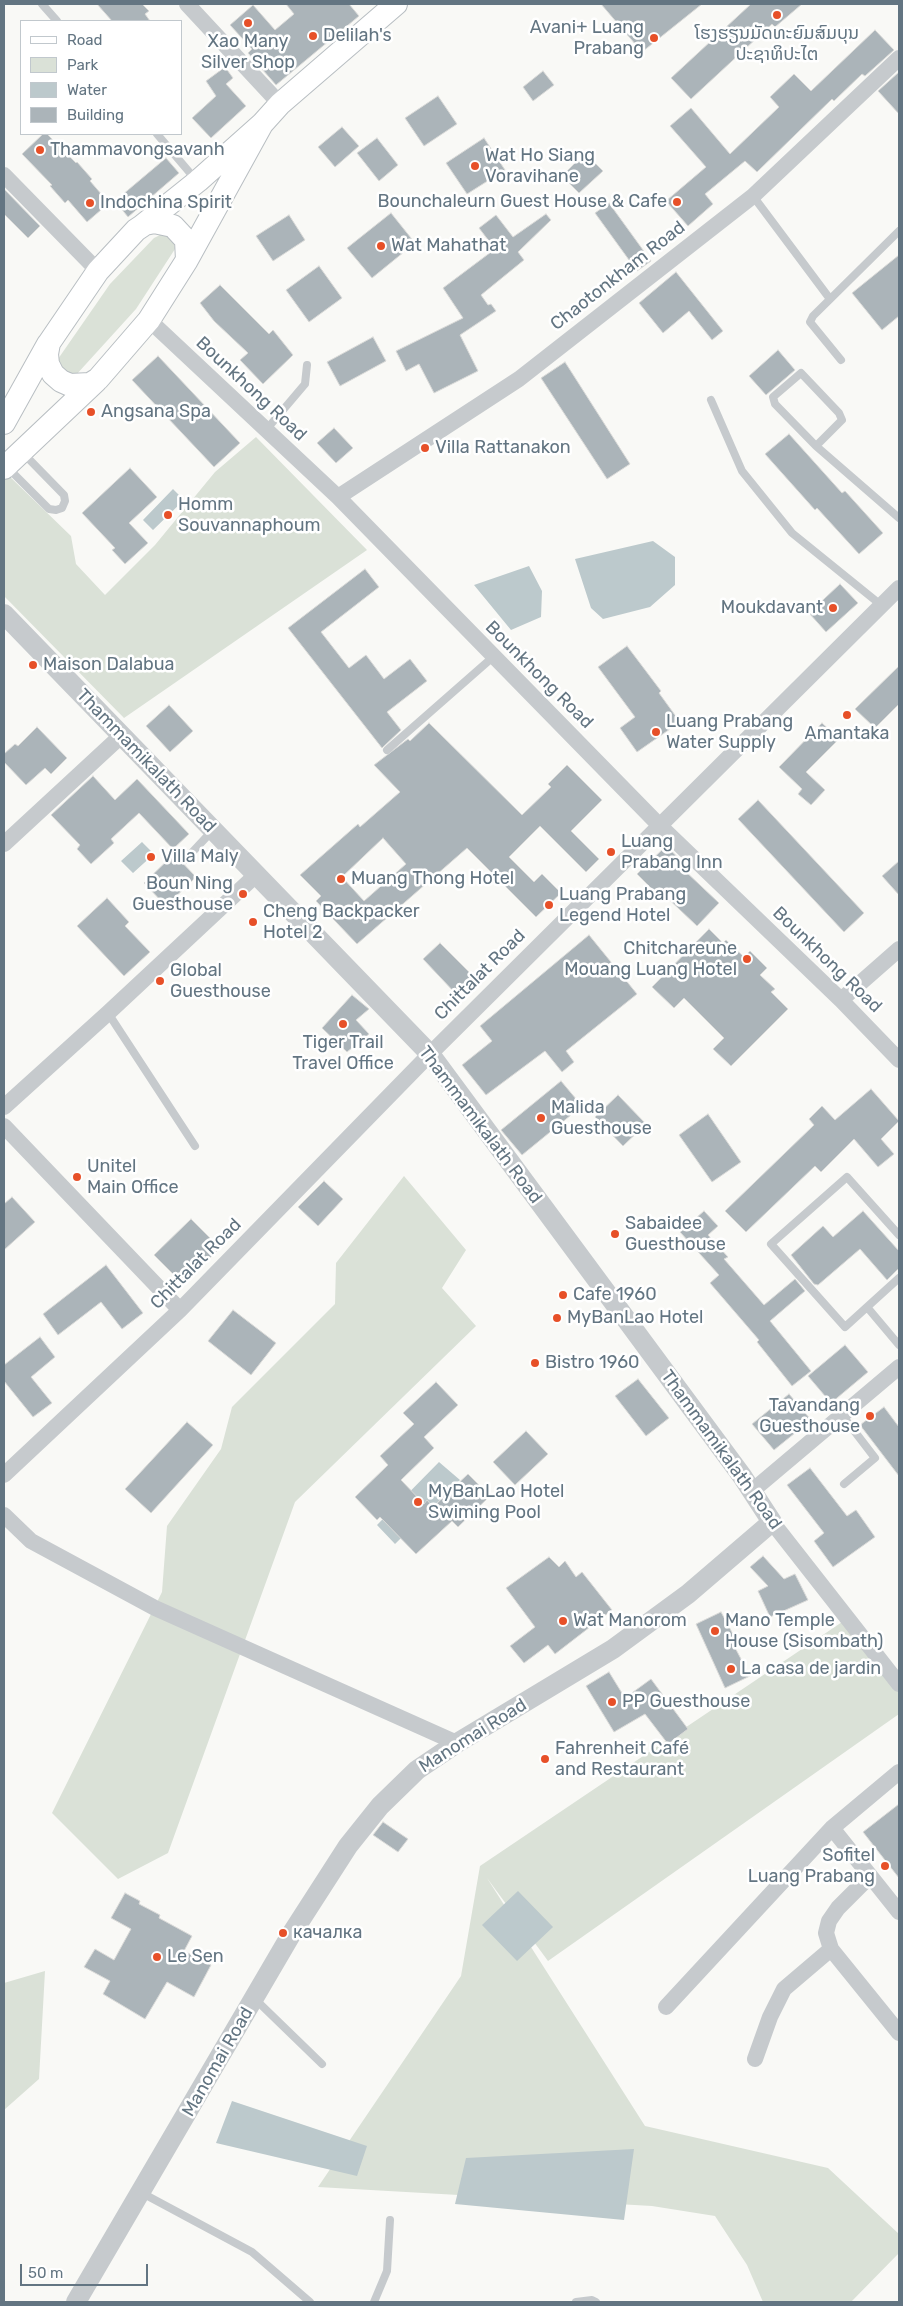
<!DOCTYPE html>
<html>
<head>
<meta charset="utf-8">
<style>
  body { margin:0 }
  #map { position:relative; width:903px; height:2306px; overflow:hidden; background:#f9f9f6; font-family:Rubik,sans-serif }
  canvas { display:block }
  .frame { position:absolute; inset:0; border:5px solid #637582; pointer-events:none }
  .legend { position:absolute; left:20px; top:20px; width:162px; height:115px; box-sizing:border-box; background:#fff; border:1px solid #c1c8cd; margin:0; padding:6px 9px; list-style:none; font-size:15px; color:#637582 }
  .legend li { display:flex; align-items:center; gap:10px; height:25px }
  .legend b { width:25px; border:1px solid #c1c8cd }
  .scale { position:absolute; left:20px; top:2264px; width:128px; height:22px; box-sizing:border-box; border:2px solid #637582; border-top:0; padding-left:6px; font-size:15px; line-height:18px; white-space:nowrap; color:#637582; -webkit-text-stroke:4px #fff; paint-order:stroke }
</style>
</head>
<body>
<div id="map">
<canvas width="903" height="2306"></canvas>
<div class="frame"></div>
<ul class="legend">
<li><b style="height:6px;background:#fff"></b>Road</li>
<li><b style="height:14px;background:#dae1d7"></b>Park</li>
<li><b style="height:14px;background:#bcc9cc"></b>Water</li>
<li><b style="height:14px;background:#abb4b9"></b>Building</li>
</ul>
<div class="scale">50 m</div>
</div>
<script>
const g = document.querySelector('canvas').getContext('2d');
g.lineJoin = 'round';
function fillPath(path, color) { g.fillStyle = color; g.fill(path, 'evenodd'); }
const toPath = rows => new Path2D(rows.map(r => 'M' + r).join(''));
function strokePath(path, color, width, dash) { g.strokeStyle = color; g.lineWidth = width; g.lineCap = dash ? 'butt' : 'round'; g.setLineDash(dash || []); g.stroke(path); }
function write(font, color, halo, rows, align = 'center') {
  g.font = font + ' Rubik,"Noto Sans Lao",sans-serif'; g.lineWidth = 5; g.setLineDash([]); g.textBaseline = 'middle'; g.strokeStyle = halo; g.fillStyle = color; for (const [text, x, y, turn = 0] of rows) {
    g.save(); g.translate(x, y); g.rotate((+turn || 0) * Math.PI / 180); g.textAlign = isNaN(turn) ? turn : align; if (halo) g.strokeText(text, 0, 0); g.fillText(text, 0, 0); g.restore();
  }
}
fillPath(toPath([
  [166,232,174,238,175,249,136,309,76,375,57,371,58,359,110,284,154,238],
  [256,437,367,550,124,718,4,596,4,480,8,475,71,536,76,564,105,595,155,545,215,472],
  [404,1176,466,1250,442,1288,476,1326,295,1502,168,1853,118,1879,52,1813,162,1592,167,1526,221,1449,232,1407,335,1304,336,1263],
  [848,1618,899,1684,899,1714,548,1961,487,1878,645,2126,828,2168,899,2234,899,2253,851,2302,763,2302,747,2265,715,2216,652,2206,318,2187,461,1976,480,1866],
  [45,1971,39,2079,4,2110,4,1983]
]), '#dae1d7');
fillPath(toPath([
  [173,489,184,500,153,530,143,520],
  [653,541,675,557,675,585,650,607,603,619,591,608,575,559],
  [529,566,542,591,541,617,511,630,474,585],
  [142,842,154,854,133,873,121,861],
  [439,1462,460,1480,395,1544,377,1525],
  [518,1891,553,1927,517,1961,482,1925],
  [232,2101,367,2146,357,2176,216,2143],
  [634,2149,624,2220,455,2204,466,2158]
]), '#bcc9cc');
const building = toPath([
  [97,4,142,4,149,11,145,14,150,21,112,21,97,4],
  [286,4,349,4,359,16,276,85,248,53,252,49,230,25,253,5,275,30,294,14,286,4],
  [601,4,702,4,642,52,601,4],
  [751,4,802,4,775,27,772,24,691,99,671,78,751,4],
  [875,30,894,50,865,76,862,74,834,101,832,99,757,172,745,161,705,194,713,204,688,226,666,201,706,167,670,126,691,108,730,154,779,107,770,97,794,74,811,91,875,30],
  [225,67,233,78,226,84,246,106,211,138,192,118,216,96,206,81,225,67],
  [543,71,554,85,533,101,523,87,543,71],
  [899,72,899,114,878,91,899,72],
  [438,96,457,124,424,146,405,118,438,96],
  [342,127,359,146,335,167,318,147,342,127],
  [43,134,47,134,76,163,77,162,92,179,90,181,109,203,87,222,68,200,65,203,50,186,52,185,22,154,43,134],
  [377,138,398,165,379,181,357,153,377,138],
  [484,138,505,170,467,194,446,163,484,138],
  [585,153,603,171,579,193,562,176,585,153],
  [166,158,179,173,128,217,115,201,166,158],
  [4,189,40,226,28,238,4,214,4,189],
  [609,203,651,261,637,271,595,213,609,203],
  [391,213,415,243,372,278,347,248,391,213],
  [546,214,551,220,518,252,524,260,481,295,488,305,491,304,496,311,460,335,478,371,434,393,419,364,406,371,396,351,463,318,443,288,495,249,479,228,496,215,513,237,546,214],
  [289,215,305,240,273,261,256,236,289,215],
  [899,255,899,316,882,330,852,293,899,255],
  [319,266,342,298,309,322,286,290,319,266],
  [676,272,723,331,712,340,689,311,663,333,639,303,676,272],
  [220,285,269,334,273,330,293,355,263,384,240,360,248,353,214,321,200,303,220,285],
  [373,337,386,361,340,386,327,362,373,337],
  [778,350,795,370,766,395,749,376,778,350],
  [158,356,240,443,214,467,132,380,158,356],
  [565,362,630,464,607,479,541,378,565,362],
  [334,428,353,448,336,463,317,443,334,428],
  [789,434,842,493,845,491,883,533,859,554,817,508,815,510,765,454,789,434],
  [130,468,157,497,129,523,148,543,125,564,112,550,115,548,82,513,130,468],
  [365,569,379,587,321,632,349,668,366,655,384,679,410,659,427,681,387,712,401,730,382,748,288,628,365,569],
  [840,584,858,603,826,632,809,613,840,584],
  [627,646,661,691,659,693,680,722,637,752,620,728,635,717,598,667,627,646],
  [899,666,899,704,875,728,855,709,899,666],
  [169,705,193,731,170,752,146,726,169,705],
  [429,723,522,815,551,787,548,784,567,765,602,800,571,831,599,859,586,872,540,826,509,857,534,882,542,874,561,893,536,917,467,848,357,944,316,901,321,896,300,875,358,824,360,827,400,792,374,765,408,739,410,741,429,723],
  [383,838,406,864,364,901,342,877,383,838],
  [822,723,839,739,806,772,825,790,811,805,798,794,802,789,779,767,822,723],
  [37,727,67,758,51,774,45,768,26,785,4,762,4,754,15,744,18,746,37,727],
  [93,776,115,800,137,779,189,834,173,849,139,813,111,839,114,843,91,864,77,849,80,845,51,815,93,776],
  [758,800,864,913,844,932,738,819,758,800],
  [666,846,686,865,683,869,719,903,697,926,660,891,657,894,637,874,666,846],
  [174,854,196,877,166,906,144,883,174,854],
  [899,861,899,895,882,876,899,861],
  [107,898,129,922,125,926,150,952,124,976,77,926,107,898],
  [709,929,723,943,726,940,744,957,750,951,767,968,760,975,775,989,771,992,788,1009,731,1066,713,1049,724,1038,684,998,674,1008,652,987,709,929],
  [589,935,637,994,566,1051,574,1062,562,1072,545,1051,486,1095,462,1065,492,1041,480,1026,589,935],
  [440,943,474,977,456,994,423,959,440,943],
  [352,995,369,1009,356,1020,369,1034,347,1052,322,1028,352,995],
  [561,1081,582,1106,522,1155,501,1130,561,1081],
  [871,1089,899,1121,881,1139,894,1154,878,1167,854,1139,821,1172,815,1166,746,1232,725,1211,814,1125,809,1119,822,1106,835,1120,871,1089],
  [618,1095,646,1124,623,1146,595,1117,618,1095],
  [708,1114,741,1162,712,1182,679,1135,708,1114],
  [324,1181,343,1199,318,1226,298,1207,324,1181],
  [12,1197,35,1222,4,1250,4,1204,12,1197],
  [704,1211,718,1226,708,1235,728,1257,724,1259,764,1305,795,1279,805,1291,770,1321,811,1371,792,1386,757,1342,759,1340,710,1283,719,1275,680,1232,704,1211],
  [863,1211,899,1251,899,1268,887,1280,860,1249,818,1285,814,1284,791,1255,823,1226,833,1237,863,1211],
  [191,1219,220,1248,183,1284,154,1255,191,1219],
  [106,1265,143,1313,122,1329,101,1302,58,1335,43,1314,106,1265],
  [233,1310,276,1343,251,1375,208,1341,233,1310],
  [40,1337,55,1357,31,1377,52,1403,33,1417,4,1381,4,1365,40,1337],
  [845,1345,868,1372,831,1403,808,1376,845,1345],
  [638,1379,669,1418,646,1436,615,1396,638,1379],
  [436,1382,458,1405,424,1437,434,1448,401,1480,424,1504,427,1500,433,1507,468,1474,490,1496,458,1527,452,1521,416,1554,380,1517,377,1520,355,1497,388,1465,380,1456,414,1424,403,1413,436,1382],
  [789,1394,811,1420,774,1450,752,1424,789,1394],
  [884,1407,899,1427,899,1476,860,1425,884,1407],
  [187,1422,213,1445,151,1513,125,1489,187,1422],
  [526,1431,548,1454,515,1485,493,1462,526,1431],
  [810,1468,847,1516,856,1510,875,1537,833,1567,814,1541,824,1533,787,1485,810,1468],
  [763,1556,784,1579,795,1574,808,1600,770,1617,758,1591,768,1586,750,1567,763,1556],
  [549,1557,559,1567,565,1561,576,1577,582,1572,612,1610,555,1654,548,1645,524,1663,510,1646,535,1627,506,1588,549,1557],
  [721,1612,735,1638,731,1640,750,1676,725,1688,696,1624,721,1612],
  [609,1672,625,1698,651,1679,688,1729,668,1744,645,1714,614,1732,586,1686,609,1672],
  [899,1804,899,1878,863,1832,899,1804],
  [383,1822,408,1839,398,1852,373,1835,383,1822],
  [125,1893,140,1901,139,1904,160,1915,159,1918,192,1936,184,1951,211,1965,194,1997,167,1982,145,2019,103,1994,110,1981,84,1967,95,1949,114,1960,131,1929,111,1918,125,1893]
]);
fillPath(building, '#abb4b9');
strokePath(building, '#dadad8', 1);
const secondary = toPath([
  [143,225,198,181,262,124,280,104,396,4],
  [187,260,186,240,173,226,154,222,145,224,136,230,98,271,49,343,47,354,48,364,53,374,61,381,70,385,90,384,98,379,149,320,187,260,262,124],
  [4,423,48,344],
  [4,468,96,381]
]);
strokePath(secondary, '#b8bec2', 24);
strokePath(toPath([
  [42,4,57,21],
  [157,134,196,180],
  [753,196,830,299],
  [841,360,810,322,813,316,899,231],
  [711,400,742,471,792,533,881,605],
  [266,430,305,384,307,365],
  [816,446,842,420,839,413,801,373,773,397,775,404,816,446,899,518],
  [7,467,49,509,56,510,62,508,65,501,64,495,23,453],
  [387,750,493,657],
  [185,860,213,830],
  [108,1013,195,1146],
  [899,1235,847,1177,771,1244,845,1327,899,1278],
  [867,1307,899,1345],
  [842,1415,875,1458,844,1484],
  [255,1999,322,2064],
  [142,2193,252,2252,310,2302],
  [374,2302,387,2271,390,2220],
  [576,2302,592,2300,596,2302]
]), '#c6cacd', 8);
strokePath(toPath([
  [187,4,280,104],
  [4,175,98,271],
  [149,320,338,497,659,825,841,1000,899,1060],
  [338,497,519,379,753,196,899,58],
  [4,844,122,735],
  [841,1000,899,949],
  [4,1107,108,1013,256,875],
  [4,1126,180,1310],
  [4,1475,180,1310,430,1054,899,588],
  [752,1491,899,1367],
  [4,1515,31,1541,155,1608,457,1743],
  [772,1522,899,1684],
  [832,1828,899,1912],
  [870,1876,838,1908,829,1921,826,1933,831,1949,899,2033],
  [666,2007,832,1828,899,1772],
  [755,2059,770,2017,784,1989,831,1949]
]), '#c6cacd', 16);
strokePath(toPath([
  [4,614,430,1054,742,1476,772,1522,688,1594,613,1649,457,1743,417,1770,380,1806,348,1846,292,1933,76,2302]
]), '#c6cacd', 20);
strokePath(secondary, '#fff', 22);
for (const [x, y, r, color] of [
  [777,15,5,"#e75028"],
  [248,23,5,"#e75028"],
  [313,36,5,"#e75028"],
  [654,38,5,"#e75028"],
  [40,150,5,"#e75028"],
  [475,166,5,"#e75028"],
  [677,202,5,"#e75028"],
  [90,203,5,"#e75028"],
  [381,246,5,"#e75028"],
  [91,412,5,"#e75028"],
  [425,448,5,"#e75028"],
  [168,515,5,"#e75028"],
  [833,608,5,"#e75028"],
  [33,665,5,"#e75028"],
  [847,715,5,"#e75028"],
  [656,732,5,"#e75028"],
  [611,852,5,"#e75028"],
  [151,857,5,"#e75028"],
  [341,879,5,"#e75028"],
  [243,894,5,"#e75028"],
  [549,905,5,"#e75028"],
  [253,922,5,"#e75028"],
  [747,959,5,"#e75028"],
  [160,981,5,"#e75028"],
  [343,1024,5,"#e75028"],
  [541,1118,5,"#e75028"],
  [77,1177,5,"#e75028"],
  [615,1234,5,"#e75028"],
  [563,1295,5,"#e75028"],
  [557,1318,5,"#e75028"],
  [535,1363,5,"#e75028"],
  [870,1416,5,"#e75028"],
  [418,1502,5,"#e75028"],
  [563,1621,5,"#e75028"],
  [715,1631,5,"#e75028"],
  [731,1669,5,"#e75028"],
  [612,1702,5,"#e75028"],
  [545,1759,5,"#e75028"],
  [885,1866,5,"#e75028"],
  [283,1933,5,"#e75028"],
  [157,1957,5,"#e75028"]
]) { const dot = new Path2D(); dot.arc(x, y, r, 0, 2 * Math.PI); g.fillStyle = color; g.fill(dot); strokePath(dot, '#fff', 2); }
write('18px', '#637582', '#fff', [
  ["Avani+ Luang",644,28,"right"],
  ["Prabang",644,49,"right"],
  ["ໂຮງຮຽນມັດທະຍົມສົມບຸນ",777,34,"center"],
  ["ປະຊາທິປະໄຕ",777,55,"center"],
  ["Delilah's",323,36],
  ["Xao Many",248,42,"center"],
  ["Silver Shop",248,63,"center"],
  ["Thammavongsavanh",50,150],
  ["Wat Ho Siang",485,156],
  ["Voravihane",485,177],
  ["Bounchaleurn Guest House & Cafe",667,202,"right"],
  ["Indochina Spirit",100,203],
  ["Wat Mahathat",391,246],
  ["Angsana Spa",101,412],
  ["Villa Rattanakon",435,448],
  ["Homm",178,505],
  ["Souvannaphoum",178,526],
  ["Moukdavant",823,608,"right"],
  ["Maison Dalabua",43,665],
  ["Luang Prabang",666,722],
  ["Water Supply",666,743],
  ["Amantaka",847,734,"center"],
  ["Luang",621,842],
  ["Prabang Inn",621,863],
  ["Villa Maly",161,857],
  ["Muang Thong Hotel",351,879],
  ["Boun Ning",233,884,"right"],
  ["Guesthouse",233,905,"right"],
  ["Luang Prabang",559,895],
  ["Legend Hotel",559,916],
  ["Cheng Backpacker",263,912],
  ["Hotel 2",263,933],
  ["Chitchareune",737,949,"right"],
  ["Mouang Luang Hotel",737,970,"right"],
  ["Global",170,971],
  ["Guesthouse",170,992],
  ["Tiger Trail",343,1043,"center"],
  ["Travel Office",343,1064,"center"],
  ["Malida",551,1108],
  ["Guesthouse",551,1129],
  ["Unitel",87,1167],
  ["Main Office",87,1188],
  ["Sabaidee",625,1224],
  ["Guesthouse",625,1245],
  ["Cafe 1960",573,1295],
  ["MyBanLao Hotel",567,1318],
  ["Bistro 1960",545,1363],
  ["Tavandang",860,1406,"right"],
  ["Guesthouse",860,1427,"right"],
  ["MyBanLao Hotel",428,1492],
  ["Swiming Pool",428,1513],
  ["Wat Manorom",573,1621],
  ["Mano Temple",725,1621],
  ["House (Sisombath)",725,1642],
  ["La casa de jardin",741,1669],
  ["PP Guesthouse",622,1702],
  ["Fahrenheit Café",555,1749],
  ["and Restaurant",555,1770],
  ["Sofitel",875,1856,"right"],
  ["Luang Prabang",875,1877,"right"],
  ["качалка",293,1933],
  ["Le Sen",167,1957]
], 'left');
write('18px', '#637582', '#fff', [
  ["Chaotonkham Road",618,276,-38],
  ["Bounkhong Road",251,389,43],
  ["Bounkhong Road",539,675,45],
  ["Thammamikalath Road",146,761,46],
  ["Bounkhong Road",827,960,44],
  ["Chittalat Road",480,975,-45],
  ["Thammamikalath Road",480,1125,53],
  ["Chittalat Road",196,1264,-45],
  ["Thammamikalath Road",721,1450,54],
  ["Manomai Road",473,1736,-32],
  ["Manomai Road",218,2062,-60]
]);
</script>
</body>
</html>
